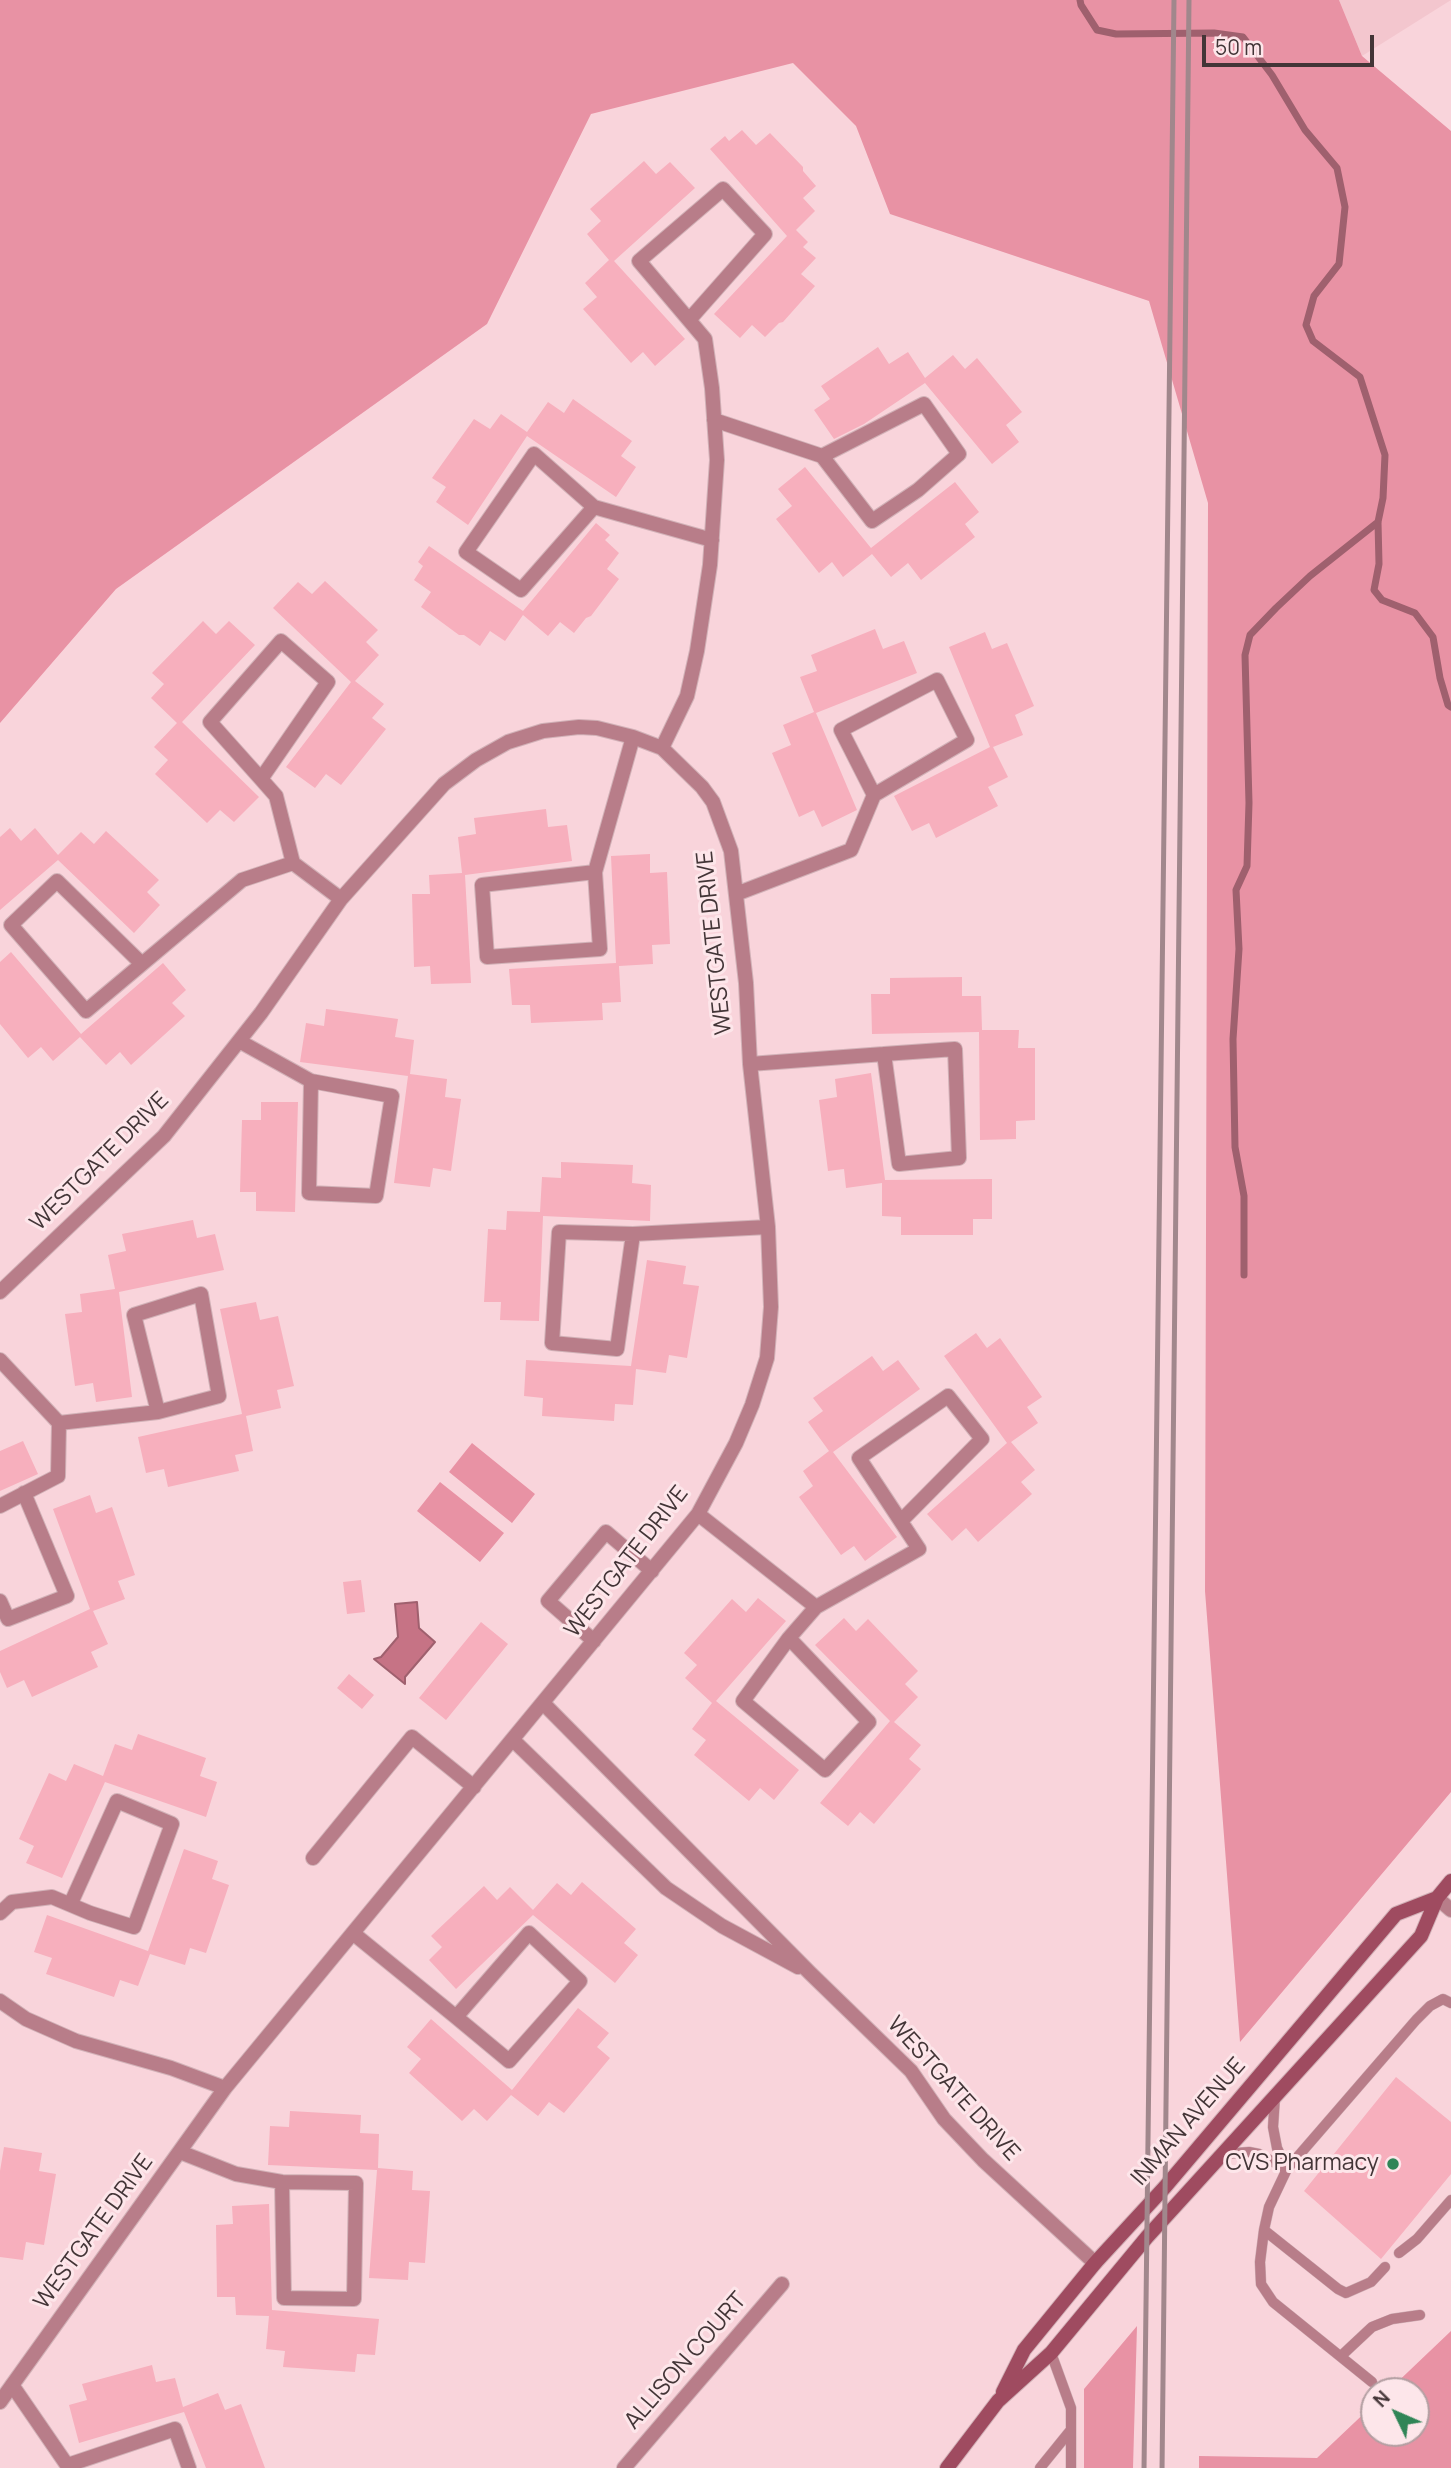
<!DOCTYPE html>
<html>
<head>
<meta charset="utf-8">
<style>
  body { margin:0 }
  #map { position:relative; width:1451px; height:2468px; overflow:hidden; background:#f9d4db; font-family:Manrope,sans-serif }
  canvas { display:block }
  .north { position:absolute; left:1360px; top:2377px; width:70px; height:70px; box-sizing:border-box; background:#fde6ea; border:2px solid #b39fa2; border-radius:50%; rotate:314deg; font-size:19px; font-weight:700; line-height:28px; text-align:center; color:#433537 }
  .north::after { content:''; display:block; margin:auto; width:24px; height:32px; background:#308557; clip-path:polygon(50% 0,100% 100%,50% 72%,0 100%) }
  .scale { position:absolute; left:1202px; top:35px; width:172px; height:32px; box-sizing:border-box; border:4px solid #433537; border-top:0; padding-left:9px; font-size:21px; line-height:24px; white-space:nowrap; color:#433537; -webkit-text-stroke:5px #fde6ea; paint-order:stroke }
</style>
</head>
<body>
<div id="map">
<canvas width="1451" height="2468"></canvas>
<div class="north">N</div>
<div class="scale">50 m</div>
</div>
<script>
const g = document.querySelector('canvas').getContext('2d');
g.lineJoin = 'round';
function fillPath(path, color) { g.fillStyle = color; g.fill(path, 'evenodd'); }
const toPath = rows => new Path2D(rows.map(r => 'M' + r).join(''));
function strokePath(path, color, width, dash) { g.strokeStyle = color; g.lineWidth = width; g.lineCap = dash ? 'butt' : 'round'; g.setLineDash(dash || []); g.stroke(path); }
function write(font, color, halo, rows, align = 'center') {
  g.font = font + ' Manrope,sans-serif'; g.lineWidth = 6; g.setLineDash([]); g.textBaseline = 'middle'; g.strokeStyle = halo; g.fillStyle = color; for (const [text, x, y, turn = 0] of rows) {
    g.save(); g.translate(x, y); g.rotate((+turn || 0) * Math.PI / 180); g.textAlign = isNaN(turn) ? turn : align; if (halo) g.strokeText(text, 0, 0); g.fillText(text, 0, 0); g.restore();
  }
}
fillPath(toPath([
  [1339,0,1451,0,1362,56]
]), '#f3c6ce');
fillPath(toPath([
  [0,0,1339,0,1362,56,1451,131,1451,1792,1240,2042,1205,1591,1208,503,1149,301,890,214,856,126,793,63,591,114,487,324,116,589,0,723],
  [472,1443,535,1494,512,1523,449,1472],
  [440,1482,504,1533,480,1562,417,1511],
  [1137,2326,1133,2468,1084,2468,1084,2389],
  [1451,2331,1451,2468,1199,2468,1199,2456,1317,2458,1374,2404,1374,2433,1416,2433,1416,2391,1388,2391]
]), '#e892a4');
const water = toPath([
  [417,1602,419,1628,435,1642,405,1677,405,1684,374,1659,381,1657,398,1637,395,1604,417,1602]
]);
fillPath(water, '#c67385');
strokePath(water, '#9f606e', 2);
strokePath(toPath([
  [1080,0,1081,5,1097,30,1116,34,1214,33,1243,37,1272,75,1305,130,1337,168,1345,207,1339,264,1314,296,1306,325,1313,341,1360,377,1385,455,1383,498,1378,522,1379,564,1374,590,1382,600,1415,613,1433,637,1440,678,1448,705,1451,707],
  [1244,1275,1244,1196,1235,1147,1233,1039,1239,949,1236,890,1247,866,1249,803,1245,655,1250,635,1276,608,1310,576,1378,522]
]), '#9f606e', 7);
fillPath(toPath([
  [742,130,756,145,770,133,803,167,803,171,816,186,803,198,815,211,796,230,808,242,803,247,816,258,801,274,815,286,783,322,779,323,765,337,752,325,740,338,714,314,787,236,710,149,725,136,729,141],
  [644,161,656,174,670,162,695,188,614,261,685,339,655,366,643,352,631,363,583,309,597,297,585,283,609,260,587,234,601,221,590,209],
  [878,347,889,364,908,352,925,378,953,355,965,369,977,358,1022,412,1006,425,1019,442,992,464,925,383,864,424,834,439,814,410,830,399,821,386],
  [573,399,632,441,621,456,636,467,616,497,527,436,468,525,436,502,446,487,432,478,474,419,490,429,501,414,527,432,548,402,564,413],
  [805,467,871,548,955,482,979,512,965,524,975,537,921,580,908,563,891,577,872,554,843,577,832,562,819,573,776,519,792,506,778,489],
  [596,523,610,535,605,540,619,553,607,569,619,579,591,616,586,618,574,633,560,622,548,636,523,615,505,641,490,631,480,646,464,635,459,635,421,607,431,592,414,580,423,566,418,562,429,546,523,611],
  [325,581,378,630,366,642,379,655,355,681,384,704,372,718,386,729,341,785,326,774,315,788,286,767,351,682,273,608,298,582,312,594],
  [203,621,216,634,229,621,255,645,182,722,259,797,234,822,220,810,207,823,155,774,168,760,154,747,177,723,151,698,164,684,152,673],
  [875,629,883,649,904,641,917,673,816,713,857,810,822,827,814,810,799,817,772,753,791,745,783,725,814,712,800,677,817,671,811,655],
  [985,632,992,649,1007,643,1034,706,1015,715,1023,735,993,747,1008,777,988,787,998,806,936,838,929,823,912,831,894,796,990,747,949,647],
  [546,809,548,827,567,825,572,861,465,875,471,983,431,984,430,966,414,967,412,894,430,894,429,875,462,873,458,837,476,834,474,818],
  [10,828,21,841,35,828,58,855,81,832,94,844,106,831,159,880,147,892,160,905,134,933,58,860,0,910,0,837],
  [650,854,650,873,667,872,670,944,652,945,653,964,619,966,621,1002,602,1003,603,1020,531,1023,530,1005,512,1005,509,969,616,963,611,856],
  [11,952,81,1034,163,963,186,990,172,1003,185,1016,131,1065,120,1052,106,1065,80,1037,53,1061,41,1047,28,1058,0,1024,0,962],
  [962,977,962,996,981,996,982,1030,1019,1030,1018,1048,1035,1048,1035,1120,1016,1121,1016,1139,980,1140,979,1032,872,1034,871,994,890,994,890,978],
  [326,1009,398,1019,395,1037,414,1040,410,1074,447,1079,445,1097,461,1099,451,1171,433,1168,430,1187,394,1183,408,1076,300,1062,306,1023,324,1026],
  [871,1073,885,1180,992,1179,992,1219,973,1219,973,1235,901,1235,901,1217,882,1216,882,1183,846,1188,844,1169,828,1171,819,1100,837,1097,835,1079],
  [261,1102,298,1102,295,1212,256,1211,256,1192,240,1192,242,1120,261,1120],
  [561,1162,633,1165,632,1183,651,1185,650,1221,543,1216,539,1321,500,1320,501,1302,484,1302,488,1229,506,1230,507,1211,540,1212,542,1177,561,1178],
  [193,1220,197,1238,215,1234,224,1270,119,1292,132,1397,96,1402,93,1383,75,1386,65,1314,82,1312,80,1294,115,1289,108,1255,126,1251,122,1234],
  [647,1260,686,1266,683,1284,699,1286,687,1358,669,1355,666,1373,636,1369,633,1405,615,1404,614,1421,542,1416,543,1398,524,1396,526,1360,631,1366],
  [256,1302,260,1320,278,1316,294,1386,277,1390,281,1408,246,1416,253,1451,235,1455,239,1471,168,1487,164,1469,146,1473,138,1437,242,1414,220,1309],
  [976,1333,987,1348,1000,1338,1042,1397,1027,1407,1038,1423,1011,1442,1035,1470,1021,1482,1032,1494,978,1542,966,1528,952,1541,927,1514,1007,1443,944,1356],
  [872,1356,883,1371,898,1360,920,1389,833,1452,897,1537,865,1561,854,1546,841,1555,799,1497,813,1486,803,1471,829,1451,808,1422,823,1411,813,1398],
  [23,1441,38,1474,0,1491,0,1451],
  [90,1495,96,1513,112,1507,135,1575,118,1581,125,1599,93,1611,108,1644,91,1652,98,1667,32,1697,24,1680,7,1688,0,1672,0,1651,90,1609,53,1509],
  [361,1580,365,1612,347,1614,343,1582],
  [758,1598,786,1621,716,1701,799,1770,774,1800,760,1788,749,1801,694,1755,706,1740,692,1729,712,1703,685,1678,697,1665,684,1653,732,1599,746,1612],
  [844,1618,856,1631,868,1619,918,1671,905,1684,918,1697,894,1722,921,1745,909,1759,921,1769,874,1824,860,1812,848,1826,820,1803,890,1721,815,1645],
  [481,1622,508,1644,446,1720,419,1698],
  [349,1674,374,1695,362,1709,337,1688],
  [138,1734,206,1758,200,1776,217,1782,206,1817,105,1782,62,1878,26,1863,34,1846,19,1839,49,1773,66,1781,74,1764,103,1776,115,1744,132,1750],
  [184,1849,218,1861,212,1879,229,1885,206,1953,190,1948,185,1965,150,1954,138,1986,120,1980,114,1997,46,1974,52,1958,34,1952,47,1915,148,1951],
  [582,1882,636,1929,624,1943,638,1955,615,1983,533,1915,456,1989,429,1960,442,1947,431,1936,484,1886,497,1900,510,1887,533,1910,557,1883,571,1895],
  [578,2008,609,2033,597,2047,610,2058,564,2113,549,2102,538,2116,511,2095,487,2121,474,2109,462,2121,409,2073,421,2059,407,2047,431,2019,512,2090],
  [1396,2077,1451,2122,1451,2174,1381,2259,1304,2191],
  [290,2111,361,2115,360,2133,379,2134,378,2168,413,2171,412,2190,430,2191,425,2263,409,2262,408,2280,369,2278,377,2170,268,2165,270,2126,289,2127],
  [4,2147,42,2153,39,2171,56,2174,44,2245,26,2242,23,2260,0,2257,0,2171],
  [269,2204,272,2310,379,2319,375,2355,357,2354,355,2372,283,2367,285,2351,266,2349,269,2316,236,2315,235,2297,217,2297,216,2225,233,2224,232,2206],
  [152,2365,156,2382,175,2378,183,2407,218,2393,225,2410,241,2404,265,2468,206,2468,184,2412,79,2443,69,2405,87,2400,82,2384]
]), '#f7afbd');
const lane = toPath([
  [1275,2097,1273,2127,1277,2148,1287,2169],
  [1224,2154,1249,2152,1259,2154,1286,2169],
  [1264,2230,1338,2289,1346,2293,1371,2282,1385,2267],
  [1399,2253,1417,2239,1451,2200],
  [1051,2353,1071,2408,1071,2468],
  [1341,2356,1372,2327,1392,2319,1420,2315],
  [1372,2382,1273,2302,1261,2284,1260,2262,1264,2230,1269,2207,1287,2169,1416,2020,1430,2006,1443,1999,1451,2003],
  [1040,2468,1070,2431]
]);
const street = toPath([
  [714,420,822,456,872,521,918,490,959,454,924,404,822,456],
  [594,507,534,454,466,552,521,590,594,507,712,540],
  [662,748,687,696,697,651,710,565,717,460,712,388,705,339,639,261,723,189,765,234,689,320],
  [261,779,328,682,281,641,210,722,261,779,276,796,293,863,341,899],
  [595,872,600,949,487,957,482,885,595,872,633,737],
  [736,894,851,850,874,795,841,730,937,680,967,740,874,795],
  [141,963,57,881,11,925,86,1011,242,880,293,863],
  [239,1041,311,1081,309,1193,376,1196,392,1096,311,1081],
  [750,1064,884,1054,955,1049,959,1158,899,1164,884,1054],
  [633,1234,617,1349,552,1343,559,1232,633,1234,768,1227],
  [0,1292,164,1136,261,1013,341,899,444,784,476,760,508,742,543,731,579,727,597,728,633,737,662,748,702,787,713,802,731,851,746,983,750,1064,768,1227,771,1307,767,1358,752,1405,736,1443,698,1514,225,2088,0,2402],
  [0,1360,59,1423,58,1476,0,1506],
  [59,1423,158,1412,134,1315,201,1294,219,1396,158,1412],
  [698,1514,816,1607,789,1638,743,1701,825,1770,869,1722,789,1638],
  [0,1601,8,1619,67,1596,24,1493],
  [816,1607,919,1549,859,1458,948,1396,982,1439,901,1521],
  [594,1641,548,1601,606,1532,652,1571],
  [543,1703,810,1973,911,2071,944,2119,983,2160,1095,2263],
  [513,1740,666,1888,722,1926,798,1967],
  [313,1858,412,1737,474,1787],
  [1437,1898,1451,1910],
  [0,1913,12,1902,52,1897,90,1913,134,1927,172,1824,117,1801,71,1903],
  [354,1934,456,2017,509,2061,580,1981,529,1933,456,2017],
  [0,2001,26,2019,76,2041,171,2068,225,2088],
  [180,2152,236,2174,282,2182,356,2183,354,2299,284,2298,282,2182],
  [12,2385,69,2468],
  [68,2465,175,2429,189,2468],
  [624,2468,782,2284]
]);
const secondary = toPath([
  [1003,2392,1024,2350,1095,2263,1165,2187,1396,1914,1437,1898],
  [947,2468,998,2401,1051,2353,1147,2237,1421,1936,1437,1898,1451,1881]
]);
strokePath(lane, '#d1b1b7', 11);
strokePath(street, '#d1b1b7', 16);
strokePath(secondary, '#d1b1b7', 16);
strokePath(lane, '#b87d89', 10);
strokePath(street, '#b87d89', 14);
strokePath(secondary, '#9f4b60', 14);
strokePath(toPath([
  [1144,2468,1174,0],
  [1162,2468,1189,0]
]), '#a1878c', 5);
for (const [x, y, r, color] of [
  [1393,2164,7,"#308557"]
]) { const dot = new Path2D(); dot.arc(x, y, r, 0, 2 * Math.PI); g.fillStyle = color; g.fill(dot); strokePath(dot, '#fde6ea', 2.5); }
write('23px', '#433537', '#fde6ea', [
  ["WESTGATE DRIVE",715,943,-96],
  ["WESTGATE DRIVE",100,1162,-45],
  ["WESTGATE DRIVE",627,1562,-52],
  ["WESTGATE DRIVE",953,2089,48],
  ["INMAN AVENUE",1189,2122,-49],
  ["WESTGATE DRIVE",94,2232,-54],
  ["ALLISON COURT",686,2361,-49]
]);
write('23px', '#433537', '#fde6ea', [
  ["CVS Pharmacy",1379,2164]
], 'right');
</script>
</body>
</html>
